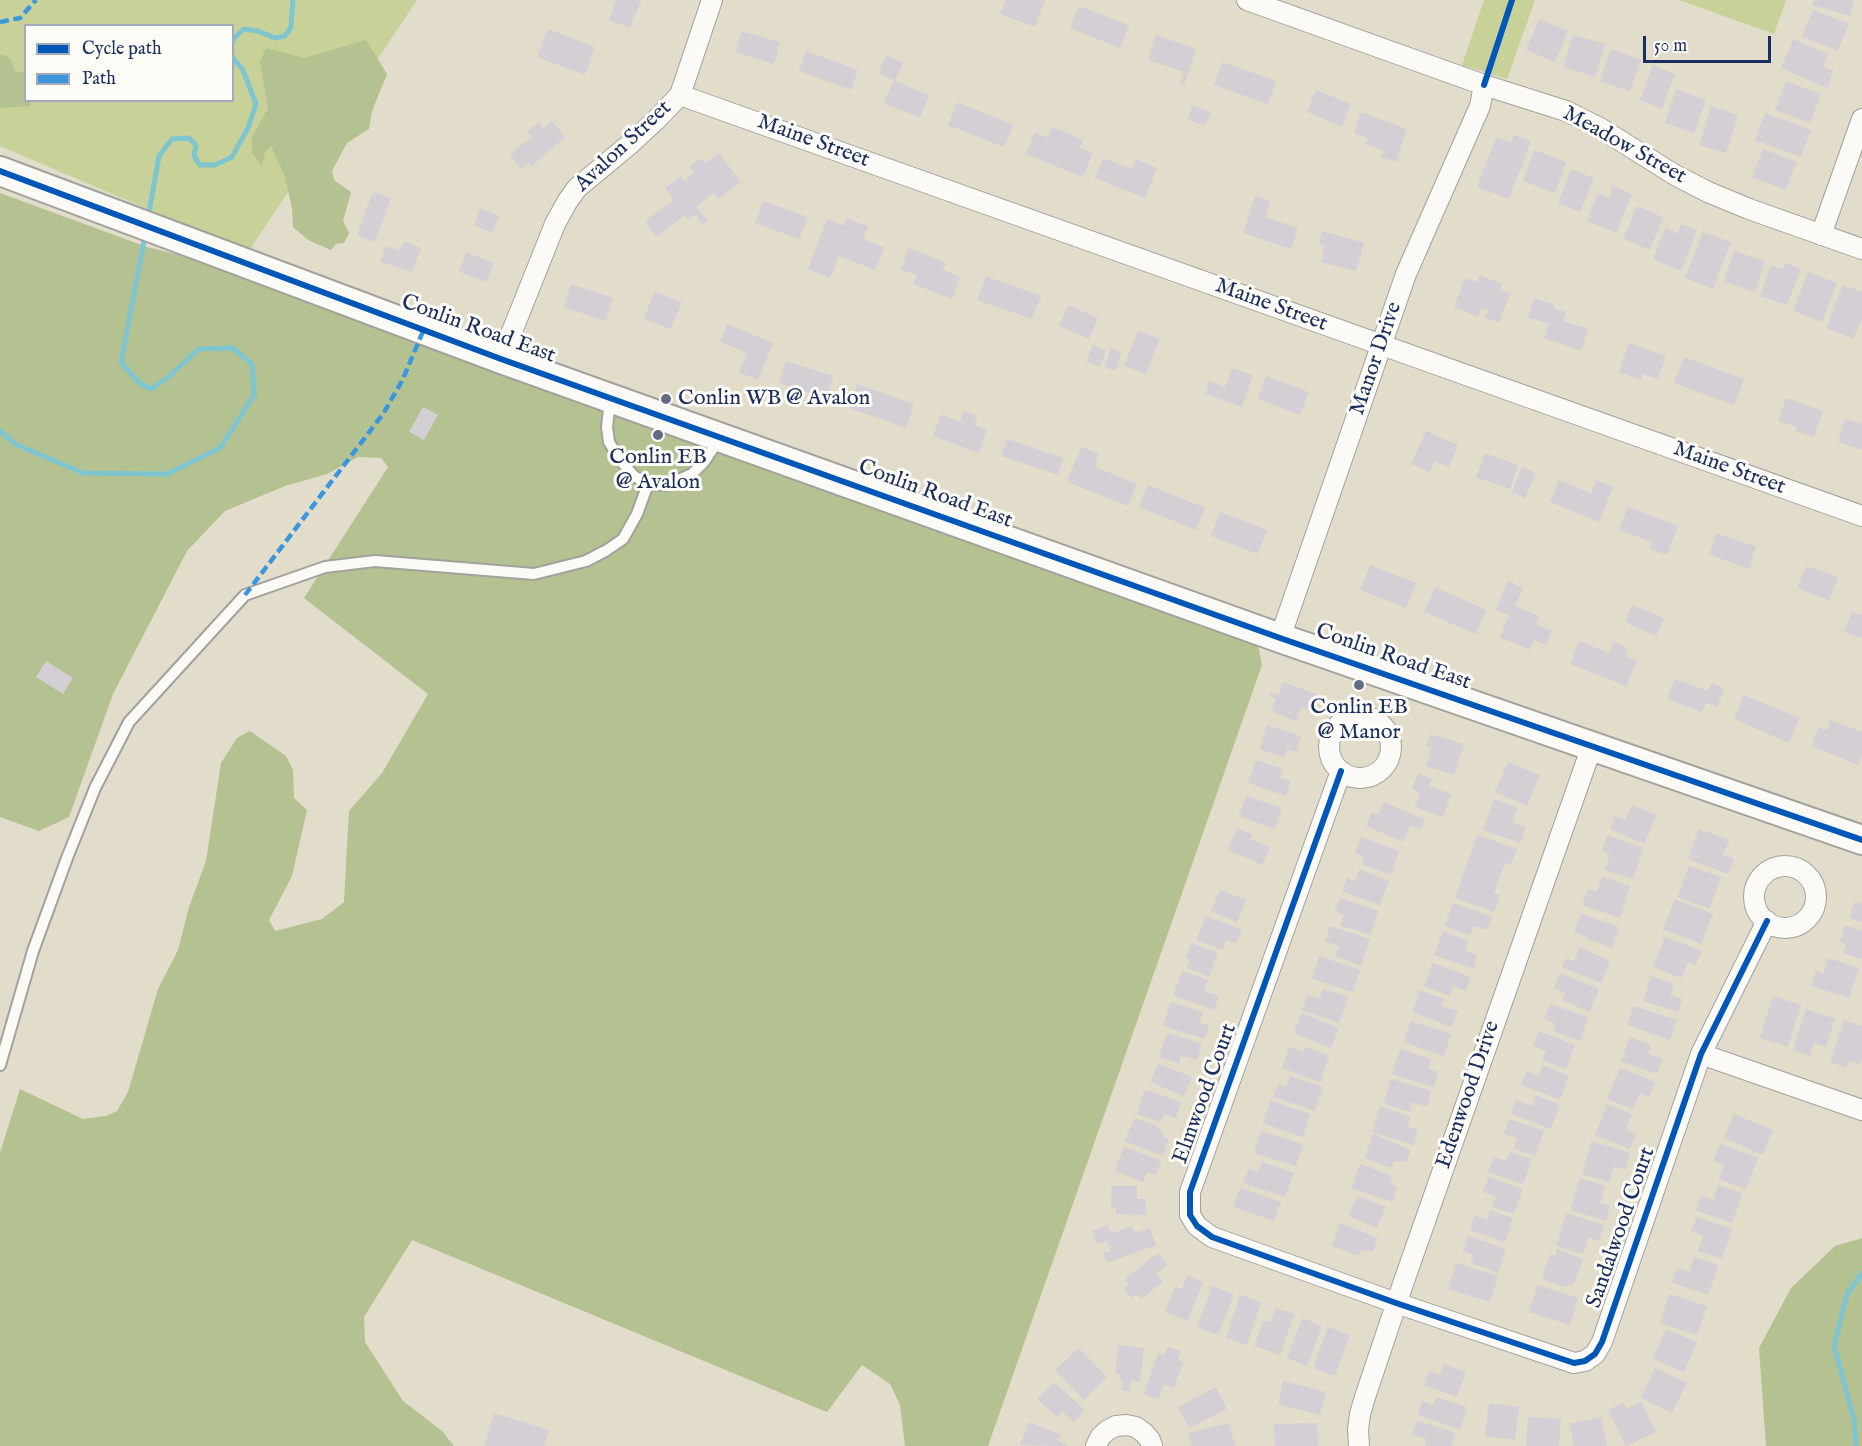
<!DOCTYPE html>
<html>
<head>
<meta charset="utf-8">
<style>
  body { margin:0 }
  #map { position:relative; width:1862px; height:1446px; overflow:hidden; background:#e2dcca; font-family:"IM FELL English",serif }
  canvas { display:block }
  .legend { position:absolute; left:24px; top:24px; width:210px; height:78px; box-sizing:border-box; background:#fdfcf7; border:2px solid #a3aaba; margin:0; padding:8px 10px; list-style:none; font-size:18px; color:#1b2f5e }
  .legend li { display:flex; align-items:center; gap:12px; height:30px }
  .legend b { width:30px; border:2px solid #a3aaba }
  .scale { position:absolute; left:1643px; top:36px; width:128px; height:27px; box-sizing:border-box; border:3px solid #1b2f5e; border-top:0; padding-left:8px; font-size:18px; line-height:21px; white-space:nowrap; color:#1b2f5e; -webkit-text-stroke:4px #fdfcf7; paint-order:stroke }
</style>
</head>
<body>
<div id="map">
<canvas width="1862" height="1446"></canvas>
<ul class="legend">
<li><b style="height:8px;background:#0057b8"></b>Cycle path</li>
<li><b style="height:8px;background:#3a97de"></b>Path</li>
</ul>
<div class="scale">50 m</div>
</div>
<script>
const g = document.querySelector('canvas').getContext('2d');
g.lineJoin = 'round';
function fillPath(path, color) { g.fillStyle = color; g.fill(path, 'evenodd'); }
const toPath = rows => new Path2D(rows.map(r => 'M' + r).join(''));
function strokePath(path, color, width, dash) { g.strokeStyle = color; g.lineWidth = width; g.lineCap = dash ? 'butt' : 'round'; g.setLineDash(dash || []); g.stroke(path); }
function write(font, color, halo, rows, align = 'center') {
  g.font = font + ' "IM FELL English",serif'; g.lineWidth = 6; g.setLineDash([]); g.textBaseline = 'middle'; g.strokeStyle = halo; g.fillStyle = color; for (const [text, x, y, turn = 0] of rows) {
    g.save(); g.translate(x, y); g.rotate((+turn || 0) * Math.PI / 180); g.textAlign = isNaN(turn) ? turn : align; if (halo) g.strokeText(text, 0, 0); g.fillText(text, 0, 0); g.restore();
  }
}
fillPath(toPath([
  [0,0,417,0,248,252,0,146],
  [26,26,232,26,232,100,26,100],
  [1484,0,1535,0,1507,79,1462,65],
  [1679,0,1786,0,1774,34]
]), '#c8d197');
fillPath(toPath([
  [366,40,387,74,372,111,369,129,347,143,332,171,334,180,351,192,343,221,349,233,344,243,336,244,331,250,308,240,293,227,292,208,285,177,271,146,265,152,262,166,252,153,252,137,268,108,260,62,266,48,304,58],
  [0,55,4,55,11,59,15,72,25,72,26,100,31,101,30,106,0,108],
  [0,193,147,247,273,278,1255,630,1262,665,988,1446,905,1446,900,1405,890,1384,862,1365,827,1412,412,1240,364,1317,365,1342,403,1401,442,1431,454,1446,0,1446,0,1153,20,1089,83,1119,106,1116,117,1111,128,1092,158,989,178,950,189,907,206,861,221,763,237,738,250,731,286,756,293,770,294,798,307,810,292,876,269,920,275,931,322,919,344,902,349,811,382,773,428,694,304,598,388,467,381,458,358,457,327,474,285,486,225,511,187,551,113,694,69,817,39,831,0,817],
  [1862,1238,1862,1446,1766,1446,1759,1348,1791,1288,1835,1246]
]), '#b3c290');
strokePath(toPath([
  [232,43,235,37,244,29,258,31,275,38,285,36,291,27,293,0],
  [148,218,159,156,172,139,189,138,196,145,194,156,200,165,215,165,232,157,248,128,256,104,243,70,234,59,232,55],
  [0,431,15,444,83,473,167,474,220,448,254,395,252,364,233,348,199,349,167,378,151,389,139,383,121,362,145,236],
  [1856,1446,1854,1419,1834,1346,1847,1294,1862,1273]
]), '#7fc5d0', 5);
fillPath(toPath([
  [616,0,641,0,630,28,609,20],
  [1005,0,1045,0,1035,27,1000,14],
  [1814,0,1854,0,1850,16,1812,5],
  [1079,6,1129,25,1120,48,1070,28],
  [1813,10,1849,24,1838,51,1802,36],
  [1539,19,1568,31,1555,62,1526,50],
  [548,29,595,47,585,75,537,57],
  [741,31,780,42,774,64,735,52],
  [1156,35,1196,49,1184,85,1180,84,1184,72,1148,60],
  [1573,35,1605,44,1595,77,1563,67],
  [1793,39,1828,54,1823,67,1833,71,1827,88,1781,68],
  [1611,49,1641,60,1630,91,1600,81],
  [806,51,858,70,851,90,799,71],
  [886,55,903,63,895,81,878,73],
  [1222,62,1276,81,1268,104,1214,85],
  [1653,65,1675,74,1662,109,1640,100],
  [894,80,929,96,920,118,884,103],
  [1786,81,1821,94,1810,123,1775,110],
  [1676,89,1706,100,1694,133,1665,123],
  [1316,90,1351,104,1342,127,1307,112],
  [957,102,1013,125,1004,147,948,125],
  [1193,105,1211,113,1205,126,1187,119],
  [1711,106,1738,115,1726,153,1699,145],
  [1361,112,1407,129,1396,162,1381,157,1383,150,1366,144,1368,138,1354,133],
  [1765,113,1811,130,1801,157,1755,140],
  [552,121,565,137,531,167,528,163,521,169,510,154,532,137,527,131,539,122,543,129],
  [1052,127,1083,140,1080,148,1093,153,1083,177,1026,154,1035,132,1048,138],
  [1514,135,1531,141,1509,199,1477,187,1496,137,1511,143],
  [1763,149,1797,162,1786,190,1752,177],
  [1534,150,1566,162,1555,193,1523,181],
  [719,153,741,182,718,199,714,193,696,206,708,221,703,225,695,214,688,220,685,215,656,237,645,221,674,200,665,188,681,176,684,181,694,173,689,167,702,158,706,163],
  [1103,158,1132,169,1136,159,1157,168,1145,198,1095,178],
  [1571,169,1594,178,1580,212,1558,203],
  [1613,186,1632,194,1616,233,1587,221,1598,193,1609,198],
  [373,192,391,198,375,242,357,235],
  [1255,196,1270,201,1265,217,1298,228,1291,249,1243,233],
  [763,201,808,217,799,239,755,223],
  [1637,206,1663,217,1650,250,1623,239],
  [480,208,499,216,492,233,474,225],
  [847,218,868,227,863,239,884,247,875,270,839,256,830,278,808,269,827,219,844,226],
  [1681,224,1697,230,1681,271,1653,259,1665,228,1678,233],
  [1322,231,1364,243,1356,271,1321,262,1325,245,1319,244],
  [1703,232,1731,242,1713,289,1685,278],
  [404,241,421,248,412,272,380,261,386,246,400,251],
  [909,248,946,263,943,270,960,277,952,299,913,284,917,276,901,269],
  [1734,251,1765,261,1755,292,1724,282],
  [466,252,494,263,487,282,459,272],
  [1785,263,1801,269,1787,305,1760,296,1771,265,1783,269],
  [1808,272,1837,283,1822,322,1793,311],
  [1479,275,1502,284,1500,290,1510,294,1499,323,1485,317,1488,310,1481,308,1478,317,1454,307,1465,278,1477,282],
  [986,276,1041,296,1032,319,977,300],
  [571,284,613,298,605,321,564,307],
  [1843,285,1862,292,1862,317,1853,339,1826,328],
  [654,292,682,302,671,329,644,319],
  [1534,298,1555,305,1554,308,1566,312,1563,321,1588,329,1581,351,1544,338,1549,324,1528,317],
  [1068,305,1098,318,1089,339,1059,326],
  [727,324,773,343,758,380,739,372,747,353,720,341],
  [1138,331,1160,339,1146,374,1124,366],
  [1629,343,1666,356,1658,379,1643,374,1641,380,1619,372],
  [1093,345,1106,351,1100,367,1086,362],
  [1111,348,1122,353,1115,371,1104,367],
  [1684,357,1744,379,1734,405,1674,383],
  [786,361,833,376,826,399,779,383],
  [1232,368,1253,375,1242,407,1205,394,1209,381,1225,387],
  [1266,376,1309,392,1300,415,1258,399],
  [857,384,914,404,906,428,849,408],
  [1786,398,1823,411,1814,437,1796,431,1797,427,1778,421],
  [423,407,438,415,424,440,409,432],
  [964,411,977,416,974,425,987,430,979,453,933,436,941,414,960,422],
  [1845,419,1862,424,1862,450,1838,442],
  [1426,431,1458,445,1449,467,1435,461,1430,472,1411,464],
  [1007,439,1063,458,1058,475,1001,456],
  [1081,447,1099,454,1095,467,1137,484,1128,506,1067,482],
  [1485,453,1518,465,1510,489,1476,477],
  [1522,467,1536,473,1525,498,1512,492],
  [1559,480,1591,493,1596,480,1613,487,1599,522,1550,502],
  [1148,485,1205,508,1196,530,1139,507],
  [1628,507,1678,526,1667,555,1650,549,1652,542,1619,530],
  [1220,512,1267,530,1258,554,1211,536],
  [1716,533,1756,547,1749,569,1709,554],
  [1370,565,1416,583,1406,608,1360,590],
  [1806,566,1838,577,1829,600,1797,588],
  [1508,581,1523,588,1515,606,1539,616,1536,624,1552,631,1546,645,1534,640,1530,650,1500,637,1509,615,1496,610],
  [1435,587,1486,610,1476,634,1424,612],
  [1632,605,1664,618,1656,636,1625,622],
  [1852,612,1862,615,1862,638,1844,632],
  [1579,641,1609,653,1614,642,1628,648,1625,656,1637,661,1626,686,1570,664],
  [46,661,73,678,63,694,36,677],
  [1675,679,1708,691,1711,683,1724,688,1717,707,1706,703,1702,712,1667,699],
  [1283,682,1318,695,1312,711,1301,707,1296,721,1272,712,1276,699,1269,696,1270,692,1279,695],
  [1744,695,1799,718,1789,743,1734,719],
  [1830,720,1862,732,1862,755,1858,765,1812,746,1818,728,1827,730],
  [1267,725,1301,736,1296,752,1287,749,1284,757,1260,749],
  [1430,734,1464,744,1454,775,1426,766,1432,748,1426,746],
  [1256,760,1283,769,1280,778,1291,781,1286,796,1248,783],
  [1508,762,1540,775,1527,806,1495,792],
  [1418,773,1432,779,1429,786,1451,794,1443,817,1415,807,1420,793,1412,788],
  [1246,796,1282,808,1275,829,1239,816],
  [1494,799,1518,808,1512,823,1526,827,1520,843,1483,830],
  [1384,802,1425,820,1420,830,1410,825,1403,842,1366,826,1372,812,1378,815],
  [1632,805,1656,815,1644,844,1610,829,1615,816,1625,820],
  [1237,828,1252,835,1250,839,1270,847,1263,865,1227,850],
  [1699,829,1729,840,1723,855,1734,859,1728,874,1688,859],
  [1477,835,1517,849,1511,865,1505,863,1499,879,1494,893,1500,895,1494,912,1455,898],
  [1607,835,1643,848,1633,879,1605,870,1610,854,1602,851],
  [1361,837,1399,851,1391,875,1361,864,1364,856,1355,853],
  [1689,866,1721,877,1710,909,1677,897],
  [1359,869,1389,881,1380,905,1342,891,1347,878,1355,881],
  [1602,877,1630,886,1620,918,1582,905,1588,889,1597,892],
  [1220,890,1246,900,1237,922,1211,911],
  [1340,898,1379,911,1370,935,1340,925,1344,915,1335,911],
  [1675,899,1713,914,1701,944,1663,929],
  [1854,902,1862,904,1862,922,1849,918],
  [1453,903,1492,917,1487,930,1474,926,1470,935,1445,926],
  [1581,914,1619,927,1612,948,1587,939,1587,937,1574,932],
  [1206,916,1242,929,1236,943,1226,940,1223,950,1196,940],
  [1845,925,1862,931,1862,959,1843,953,1846,944,1840,942],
  [1330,926,1370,939,1361,966,1335,956,1339,946,1325,941],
  [1443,931,1468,941,1465,951,1477,955,1473,969,1434,955],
  [1665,937,1702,951,1696,965,1688,962,1682,978,1653,967],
  [1192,943,1218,953,1209,977,1187,968,1190,960,1186,958],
  [1580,947,1610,961,1601,983,1562,967,1566,958,1574,961],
  [1319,956,1360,970,1353,992,1312,979],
  [1828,958,1859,968,1849,998,1811,986,1816,971,1823,974],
  [1433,963,1471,977,1466,991,1453,986,1450,996,1424,986],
  [1182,971,1208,980,1204,991,1219,996,1214,1010,1173,995],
  [1560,973,1599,989,1590,1012,1562,1000,1565,993,1554,988],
  [1651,976,1674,984,1670,995,1683,999,1678,1012,1643,1001],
  [1323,989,1348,997,1339,1023,1302,1010,1308,995,1319,999],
  [1420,990,1444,999,1442,1006,1458,1011,1452,1027,1412,1012],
  [1773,996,1801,1005,1788,1047,1760,1038],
  [1170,1002,1203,1012,1200,1023,1209,1025,1205,1039,1163,1026],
  [1550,1004,1588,1017,1580,1041,1553,1031,1555,1023,1544,1019],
  [1634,1006,1677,1020,1670,1040,1627,1025],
  [1806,1009,1835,1019,1826,1047,1814,1043,1810,1056,1793,1050],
  [1301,1013,1339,1028,1331,1048,1294,1033],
  [1844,1020,1862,1026,1862,1058,1860,1064,1849,1061,1846,1068,1830,1062],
  [1411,1021,1451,1034,1444,1056,1404,1042],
  [1539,1031,1575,1045,1566,1069,1542,1060,1546,1051,1533,1046],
  [1167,1033,1202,1044,1197,1060,1181,1055,1179,1063,1159,1057],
  [1630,1037,1651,1045,1648,1054,1662,1059,1657,1074,1621,1061],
  [1289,1047,1303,1052,1306,1047,1329,1056,1320,1082,1282,1068],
  [1400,1049,1431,1059,1428,1069,1438,1072,1434,1087,1392,1074],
  [1158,1064,1192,1077,1184,1096,1150,1082],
  [1543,1065,1569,1076,1560,1100,1521,1085,1527,1071,1538,1076],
  [1620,1068,1655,1082,1649,1097,1640,1093,1633,1109,1607,1099],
  [1290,1076,1323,1087,1315,1111,1273,1097,1278,1084,1286,1087],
  [1391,1079,1431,1091,1427,1107,1412,1102,1410,1112,1384,1104],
  [1145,1090,1181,1102,1176,1118,1164,1114,1161,1122,1137,1114],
  [1536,1095,1560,1105,1551,1129,1511,1114,1516,1100,1532,1106],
  [1270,1100,1310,1114,1303,1137,1263,1123],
  [1607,1104,1632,1114,1626,1130,1636,1134,1630,1149,1595,1135],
  [1380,1106,1411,1117,1408,1127,1418,1130,1413,1145,1372,1132],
  [1734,1114,1773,1130,1763,1155,1724,1138],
  [1134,1118,1155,1125,1163,1133,1163,1136,1169,1140,1163,1156,1125,1141],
  [1509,1119,1544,1131,1535,1156,1514,1148,1517,1138,1504,1134],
  [1261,1131,1303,1144,1296,1166,1254,1153],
  [1373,1134,1411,1150,1406,1162,1394,1161,1391,1168,1365,1158],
  [1592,1141,1630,1153,1625,1169,1614,1166,1609,1182,1582,1174],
  [1720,1144,1758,1158,1746,1189,1719,1179,1724,1165,1713,1161],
  [1124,1147,1161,1160,1156,1175,1147,1172,1143,1182,1115,1171],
  [1510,1152,1532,1159,1523,1184,1488,1172,1494,1157,1506,1161],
  [1262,1162,1294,1173,1285,1197,1243,1183,1248,1169,1258,1172],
  [1360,1164,1392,1176,1390,1184,1397,1187,1392,1202,1351,1188],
  [1488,1177,1523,1189,1514,1214,1492,1207,1496,1197,1483,1192],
  [1580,1178,1605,1186,1600,1203,1610,1206,1606,1221,1570,1210],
  [1718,1185,1742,1193,1732,1223,1696,1211,1701,1196,1713,1200],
  [1112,1186,1137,1186,1137,1199,1146,1199,1146,1215,1116,1214,1116,1208,1111,1207],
  [1240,1188,1281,1202,1274,1221,1233,1207],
  [1357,1196,1386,1207,1377,1228,1349,1216],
  [1490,1210,1513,1218,1505,1242,1470,1230,1475,1215,1487,1220],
  [1566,1213,1604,1225,1599,1241,1588,1237,1583,1254,1556,1246],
  [1696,1217,1732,1229,1722,1259,1698,1251,1703,1236,1691,1232],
  [1340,1223,1378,1238,1373,1251,1361,1250,1359,1256,1332,1246],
  [1107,1225,1111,1234,1132,1226,1135,1233,1150,1228,1156,1245,1107,1263,1103,1253,1111,1251,1107,1241,1097,1244,1092,1231],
  [1468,1236,1506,1249,1498,1273,1471,1263,1474,1255,1463,1251],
  [1557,1249,1583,1259,1574,1284,1564,1287,1544,1280,1543,1274,1550,1254,1555,1256],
  [1158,1253,1167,1265,1156,1273,1163,1282,1141,1299,1137,1294,1131,1298,1123,1288,1129,1284,1125,1279],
  [1694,1257,1718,1265,1708,1295,1672,1283,1677,1268,1689,1272],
  [1456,1263,1498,1276,1490,1302,1448,1289],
  [1187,1275,1203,1282,1188,1321,1165,1312,1175,1287,1182,1289],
  [1537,1285,1578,1298,1570,1325,1529,1312],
  [1212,1286,1234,1294,1218,1335,1197,1327],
  [1669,1294,1707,1306,1697,1335,1660,1323],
  [1240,1295,1261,1302,1247,1345,1226,1338],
  [1276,1308,1294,1314,1280,1355,1254,1346,1264,1320,1271,1322],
  [1302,1318,1322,1326,1307,1366,1287,1358],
  [1328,1327,1350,1335,1335,1376,1313,1368],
  [1666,1329,1697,1342,1684,1372,1653,1359],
  [1118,1345,1144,1348,1140,1382,1131,1380,1130,1391,1122,1390,1123,1381,1120,1380,1120,1374,1115,1373],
  [1167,1347,1181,1351,1178,1360,1183,1362,1174,1388,1163,1385,1159,1399,1144,1394,1158,1353,1164,1356],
  [1079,1348,1107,1377,1084,1400,1055,1370],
  [1444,1364,1466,1372,1457,1397,1424,1385,1429,1371,1440,1375],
  [1655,1368,1687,1383,1672,1413,1641,1398],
  [1283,1381,1326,1392,1320,1415,1278,1404],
  [1054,1382,1085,1410,1074,1422,1062,1411,1057,1417,1037,1399],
  [1216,1387,1227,1409,1189,1428,1178,1407],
  [1436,1397,1467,1407,1460,1429,1418,1415,1422,1401,1433,1405],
  [1623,1402,1626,1409,1641,1402,1656,1432,1626,1446,1608,1410],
  [1489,1403,1519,1407,1515,1440,1485,1436],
  [494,1413,549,1430,544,1446,484,1446],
  [1528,1417,1561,1419,1559,1446,1526,1446],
  [1601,1417,1607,1446,1574,1446,1569,1424],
  [1417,1421,1456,1433,1451,1446,1425,1446,1427,1439,1412,1435],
  [1029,1422,1061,1435,1058,1441,1067,1444,1066,1446,1020,1445],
  [1229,1423,1235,1446,1192,1446,1188,1433],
  [1317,1423,1318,1446,1275,1446,1274,1424]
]), '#d4cfd4');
const lane = toPath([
  [610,400,607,427,609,442,620,460,634,476,648,484,666,485,692,474,704,462,719,439],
  [0,1065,33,951,67,858,95,788,129,722,245,595,325,567,375,561,534,574,586,561,607,550,623,539,637,514,648,484]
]);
const street = toPath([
  [1247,0,1484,85,1566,111,1600,128,1675,175,1708,192,1749,209,1862,249],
  [680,95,1862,516],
  [1821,235,1862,119],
  [501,359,555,224,567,202,577,188,630,144,655,121,680,95,712,0],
  [1280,638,1406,274,1480,106,1484,85],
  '1329 747a31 31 0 1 1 62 0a31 31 0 1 1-62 0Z',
  [1341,771,1190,1192,1190,1215,1197,1226,1212,1237,1396,1303,1574,1363,1585,1361,1595,1354,1602,1342,1701,1054,1767,921],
  '1754 897a31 31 0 1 1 62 0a31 31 0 1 1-62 0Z',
  [1701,1054,1862,1110],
  [1096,1446,1101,1436,1108,1430,1116,1426,1126,1425,1136,1427,1144,1433,1150,1440,1152,1446],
  [1359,1446,1358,1430,1360,1414,1365,1397,1404,1281,1592,746]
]);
const secondary = toPath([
  [0,171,501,359,1280,638,1862,840]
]);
strokePath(lane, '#a2a19c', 14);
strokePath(street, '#a2a19c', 22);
strokePath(secondary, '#a2a19c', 32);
strokePath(lane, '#fbfaf7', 10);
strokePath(street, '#fbfaf7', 20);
strokePath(secondary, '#fbfaf7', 28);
strokePath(toPath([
  [0,22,20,18,36,0],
  [245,595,383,414,402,381,424,329]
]), '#3a97de', 4.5, [9, 4.5]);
strokePath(toPath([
  [1484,85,1512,0],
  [0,171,501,359,1280,638,1862,840],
  [1341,771,1190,1192,1190,1215,1197,1226,1212,1237,1396,1303,1574,1363,1585,1361,1595,1354,1602,1342,1701,1054,1767,921]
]), '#0057b8', 6);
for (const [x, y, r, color] of [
  [666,399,6,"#616c84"],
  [658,435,6,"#616c84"],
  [1359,685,6,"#616c84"]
]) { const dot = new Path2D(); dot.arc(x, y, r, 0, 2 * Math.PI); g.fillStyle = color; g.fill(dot); strokePath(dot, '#fdfcf7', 2); }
write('22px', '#1b2f5e', '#fdfcf7', [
  ["Maine Street",813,142,20],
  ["Meadow Street",1624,146,29],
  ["Avalon Street",624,147,-43],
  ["Maine Street",1271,306,20],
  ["Conlin Road East",478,330,20],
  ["Manor Drive",1377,359,-71],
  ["Maine Street",1729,469,20],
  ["Conlin Road East",935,495,20],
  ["Conlin Road East",1393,658,19],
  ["Elmwood Court",1206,1094,-70],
  ["Edenwood Drive",1469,1095,-71],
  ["Sandalwood Court",1622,1228,-71]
]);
write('22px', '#1b2f5e', '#fdfcf7', [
  ["Conlin WB @ Avalon",678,399,"left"],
  ["Conlin EB",658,458],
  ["@ Avalon",658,483],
  ["Conlin EB",1359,708],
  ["@ Manor",1359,733]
]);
</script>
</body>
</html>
